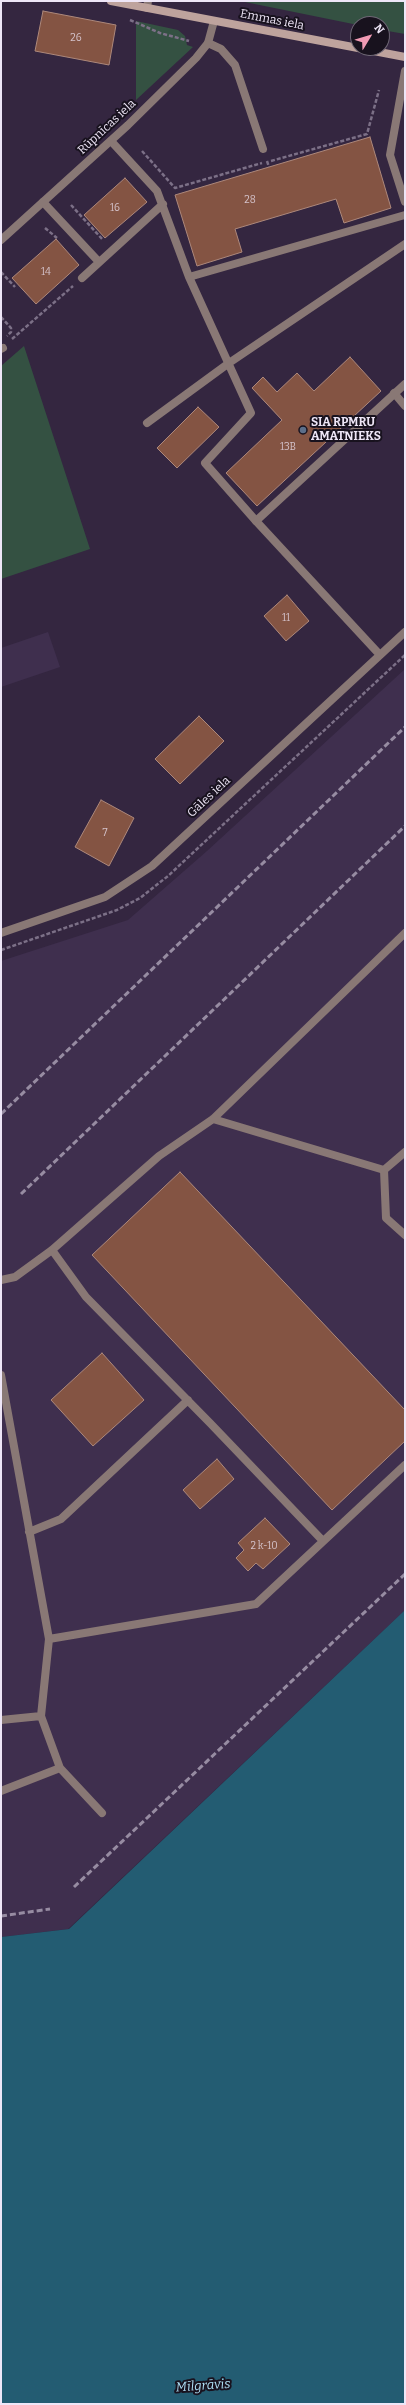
<!DOCTYPE html>
<html>
<head>
<meta charset="utf-8">
<style>
  body { margin:0 }
  #map { position:relative; width:406px; height:2405px; overflow:hidden; background:#342640; font-family:Bitter,serif }
  canvas { display:block }
  .frame { position:absolute; inset:0; border:2px solid #eee6f7; pointer-events:none }
  .north { position:absolute; left:350px; top:16px; width:40px; height:40px; box-sizing:border-box; background:#18121e; border:1px solid #6e6775; border-radius:50%; rotate:52deg; font-size:11px; font-weight:700; line-height:16px; text-align:center; color:#eee6f7 }
  .north::after { content:''; display:block; margin:auto; width:14px; height:18px; background:#f19ab4; clip-path:polygon(50% 0,100% 100%,50% 72%,0 100%) }
</style>
</head>
<body>
<div id="map">
<canvas width="406" height="2405"></canvas>
<div class="frame"></div>
<div class="north">N</div>
</div>
<script>
const g = document.querySelector('canvas').getContext('2d');
g.lineJoin = 'round';
function fillPath(path, color) { g.fillStyle = color; g.fill(path, 'evenodd'); }
const toPath = rows => new Path2D(rows.map(r => 'M' + r).join(''));
function strokePath(path, color, width, dash) { g.strokeStyle = color; g.lineWidth = width; g.lineCap = dash ? 'butt' : 'round'; g.setLineDash(dash || []); g.stroke(path); }
function write(font, color, halo, rows, align = 'center') {
  g.font = font + ' Bitter,serif'; g.lineWidth = 4; g.setLineDash([]); g.textBaseline = 'middle'; g.strokeStyle = halo; g.fillStyle = color; for (const [text, x, y, turn = 0] of rows) {
    g.save(); g.translate(x, y); g.rotate((+turn || 0) * Math.PI / 180); g.textAlign = isNaN(turn) ? turn : align; if (halo) g.strokeText(text, 0, 0); g.fillText(text, 0, 0); g.restore();
  }
}
fillPath(toPath([
  [48,632,60,667,1,687,1,648],
  [405,669,405,1610,68,1929,1,1937,1,961,128,920,207,851]
]), '#3f2f4e');
fillPath(toPath([
  [240,1,405,1,405,34,382,30,382,24,358,25],
  [136,21,178,30,185,36,187,45,193,47,136,100],
  [24,346,90,549,1,579,1,366]
]), '#345142');
fillPath(toPath([
  [405,1610,405,2404,1,2404,1,1937,69,1929]
]), '#235c72');
const building = toPath([
  [43,11,116,25,109,65,35,51,43,11],
  [370,137,391,208,344,223,336,199,235,229,242,252,197,266,175,195,370,137],
  [125,178,147,202,105,238,84,215,125,178],
  [56,239,79,265,36,304,12,278,56,239],
  [350,357,381,391,257,506,226,473,282,420,252,388,263,377,277,392,297,373,314,391,350,357],
  [198,407,219,427,177,468,157,448,198,407],
  [287,595,309,621,286,641,264,616,287,595],
  [199,716,224,741,180,784,155,759,199,716],
  [101,800,134,818,109,866,75,847,101,800],
  [180,1172,405,1410,405,1441,332,1510,92,1255,180,1172],
  [102,1353,144,1400,93,1446,51,1400,102,1353],
  [217,1459,234,1479,200,1509,183,1490,217,1459],
  [265,1518,290,1544,263,1569,256,1563,248,1571,236,1558,244,1550,238,1543,265,1518]
]);
fillPath(building, '#845443');
strokePath(building, '#ad887b', 1);
strokePath(toPath([
  [130,20,160,33,189,41],
  [142,151,175,188,262,163],
  [267,161,269,167],
  [271,161,367,134,379,90],
  [71,205,103,240],
  [45,228,57,238],
  [1,272,15,287],
  [1,317,11,328,11,332,7,336],
  [12,339,73,286],
  [1,950,117,910,140,898,168,876,405,655]
]), '#7c7087', 2.5, [4, 2]);
strokePath(toPath([
  [208,43,221,49,235,65,263,149],
  [111,141,157,191,189,277,251,413,205,463,256,521],
  [43,202,99,262],
  [189,277,405,215],
  [82,278,163,204],
  [1,349,3,348],
  [394,393,405,406],
  [147,423,229,363,405,244],
  [213,1119,384,1170],
  [405,1152,384,1170,386,1218,405,1235],
  [52,1250,86,1297,210,1423,323,1541],
  [1,1280,15,1277,52,1250,159,1156,213,1119,405,933],
  [1,1375,49,1639],
  [29,1532,61,1519,188,1400],
  [41,1716,60,1768,102,1813],
  [1,1720,41,1716,49,1639,256,1604,405,1465],
  [1,1791,60,1768]
]), '#897875', 8);
strokePath(toPath([
  [147,8,148,1],
  [405,71,390,155,405,202],
  [1,240,128,125,196,58,208,43,214,21],
  [380,655,256,521,405,384],
  [1,933,105,897,152,866,405,632]
]), '#897875', 8);
strokePath(toPath([
  [111,1,358,48],
  [358,48,405,57]
]), '#bea39d', 8);
strokePath(toPath([
  [1,1114,405,727],
  [21,1194,405,826],
  [74,1887,405,1574],
  [1,1916,50,1909]
]), '#978ca2', 3, [6, 3]);
for (const [x, y, r, color] of [
  [303,430,4,"#5c6f8a"]
]) { const dot = new Path2D(); dot.arc(x, y, r, 0, 2 * Math.PI); g.fillStyle = color; g.fill(dot); strokePath(dot, '#18121e', 1.5); }
write('10px', '#d4c2ca', null, [
  ["26",76,38],
  ["28",250,200],
  ["16",115,208],
  ["14",46,272],
  ["13B",288,447],
  ["11",286,618],
  ["7",105,833],
  ["2 k-10",264,1546]
]);
write('12px', '#eee6f7', '#18121e', [
  ["Emmas iela",272,20,11],
  ["Rūpnīcas iela",107,127,-43],
  ["Gāles iela",209,797,-43]
]);
write('bold 12px', '#eee6f7', '#18121e', [
  ["SIA RPMRU",311,423],
  ["AMATNIEKS",311,437]
], 'left');
write('italic 13px', '#aedff5', '#18121e', [
  ["Mīlgrāvis",203,2386,-4]
]);
</script>
</body>
</html>
